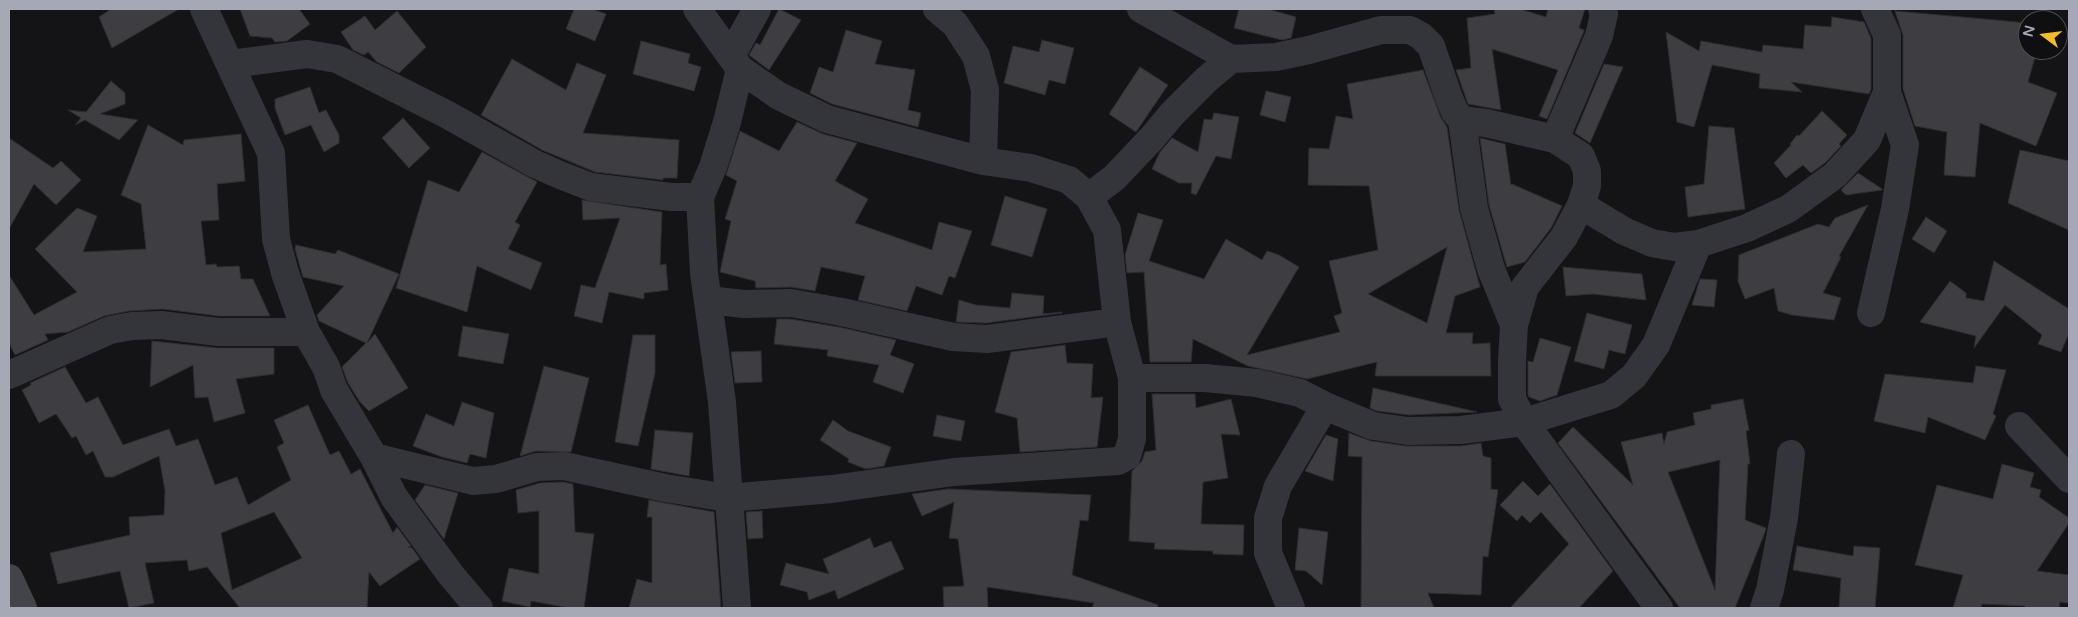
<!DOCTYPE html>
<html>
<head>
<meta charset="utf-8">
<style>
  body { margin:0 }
  #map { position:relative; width:2078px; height:617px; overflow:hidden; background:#141315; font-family:"Varela Round",sans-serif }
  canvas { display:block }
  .frame { position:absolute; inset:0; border:10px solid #a5a9b5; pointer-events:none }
  .north { position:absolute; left:2018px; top:10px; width:50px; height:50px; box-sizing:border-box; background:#0f0e10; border:1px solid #4b4c52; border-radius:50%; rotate:285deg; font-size:14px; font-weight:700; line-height:20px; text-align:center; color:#a5a9b5 }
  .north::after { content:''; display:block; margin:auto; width:18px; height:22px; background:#f0bd30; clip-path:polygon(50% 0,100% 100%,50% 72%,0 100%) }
</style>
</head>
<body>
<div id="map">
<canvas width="2078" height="617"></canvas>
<div class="frame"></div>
<div class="north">N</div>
</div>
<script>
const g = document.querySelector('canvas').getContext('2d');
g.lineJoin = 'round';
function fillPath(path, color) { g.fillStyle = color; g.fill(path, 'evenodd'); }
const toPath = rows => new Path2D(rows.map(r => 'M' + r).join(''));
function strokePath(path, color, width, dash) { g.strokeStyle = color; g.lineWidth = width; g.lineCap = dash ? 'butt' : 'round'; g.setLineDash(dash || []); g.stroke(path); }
const building = toPath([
  [111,9,179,9,112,48,99,17,111,9],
  [240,9,299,9,310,24,287,41,275,42,272,38,250,36,240,9],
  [574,9,592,9,606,14,595,41,566,29,574,9],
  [779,9,801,20,769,70,749,55,756,43,760,45,779,9],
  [1239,9,1268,9,1296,17,1291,38,1282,40,1234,28,1239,9],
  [1494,9,1520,9,1546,17,1548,9,1585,9,1579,28,1584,30,1584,31,1547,119,1539,116,1558,70,1492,49,1501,110,1468,104,1456,70,1471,68,1467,18,1495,14,1494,9],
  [397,11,426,47,399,73,377,62,368,52,364,55,353,50,341,32,365,16,375,30,397,11],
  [1895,11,2028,23,2028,50,2037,50,2028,82,2057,93,2036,146,1980,123,1975,177,1944,175,1947,132,1915,126,1903,89,1903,35,1895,11],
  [1832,17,1864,22,1871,38,1871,89,1869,94,1791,82,1802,92,1759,88,1760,74,1712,65,1694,127,1677,122,1666,32,1699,51,1701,41,1762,52,1763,45,1803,49,1805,25,1831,27,1832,17],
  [846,30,882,41,875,64,915,70,908,110,921,113,918,127,832,104,810,93,819,67,833,72,846,30],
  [1042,40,1074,48,1065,84,1049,80,1045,95,1004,83,1013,46,1039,52,1042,40],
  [641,41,690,54,688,63,701,67,694,91,633,74,641,41],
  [512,59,566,90,577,63,606,75,583,133,679,140,677,178,663,178,663,180,595,172,542,150,481,115,512,59],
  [1604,64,1623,67,1590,143,1575,133,1604,64],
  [1140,67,1168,85,1136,132,1109,114,1140,67],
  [1423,70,1441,118,1447,127,1459,210,1480,287,1455,296,1446,333,1473,333,1472,344,1490,343,1491,376,1375,376,1377,362,1307,379,1248,366,1193,339,1191,362,1150,362,1144,272,1127,273,1125,255,1138,213,1163,220,1149,261,1204,279,1226,239,1262,260,1267,251,1279,255,1299,267,1247,355,1340,332,1334,316,1342,313,1329,261,1378,250,1369,186,1308,185,1309,148,1329,149,1336,116,1353,119,1347,84,1423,70],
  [1447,247,1427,323,1368,294,1447,247],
  [111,81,125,93,125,104,100,114,138,120,119,140,85,120,75,125,81,118,68,110,86,112,111,81],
  [310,87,319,113,326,110,339,135,339,143,324,152,311,125,285,135,275,108,275,99,310,87],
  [1266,91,1291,97,1285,122,1260,115,1266,91],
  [1822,111,1847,135,1839,144,1841,146,1825,163,1811,173,1803,165,1786,178,1774,163,1791,145,1790,144,1797,135,1799,136,1822,111],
  [1214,113,1239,117,1231,159,1216,156,1196,195,1191,193,1192,183,1179,183,1152,169,1160,152,1172,138,1198,152,1204,119,1212,120,1214,113],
  [403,118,430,148,409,168,382,138,403,118],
  [797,122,823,134,857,143,835,181,868,199,855,223,932,250,939,222,972,231,955,278,949,276,942,295,916,286,907,311,858,300,865,276,821,267,815,291,791,287,756,288,755,281,720,272,731,221,725,219,737,181,726,175,740,131,779,151,797,122],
  [148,125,183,145,184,140,241,134,245,181,217,184,219,220,201,221,206,265,216,264,217,267,239,266,241,279,253,279,270,316,219,316,163,309,129,311,104,316,68,332,45,334,48,340,15,355,9,343,9,275,34,315,77,292,35,249,77,208,97,216,83,252,146,249,141,204,121,195,148,125],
  [1709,126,1734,128,1745,209,1688,217,1685,187,1704,184,1709,126],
  [9,138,53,168,61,161,81,180,56,205,34,184,9,229,9,138],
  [1480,138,1505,144,1511,185,1512,184,1562,206,1551,228,1525,262,1507,267,1506,264,1489,205,1480,138],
  [2020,150,2069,161,2069,230,2008,203,2020,150],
  [482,152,537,182,515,222,520,225,508,249,542,263,531,290,477,266,467,312,396,288,428,180,459,192,482,152],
  [1858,173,1882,189,1882,190,1846,195,1841,190,1858,173],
  [1005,196,1047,209,1032,257,991,245,1005,196],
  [582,200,662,212,660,265,666,264,668,290,644,293,644,299,609,292,602,323,574,316,581,285,595,288,620,218,583,220,582,200],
  [1868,205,1839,256,1841,257,1823,293,1841,298,1834,320,1792,315,1778,311,1774,288,1745,299,1738,281,1739,255,1818,224,1829,227,1835,218,1868,205],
  [1926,217,1947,231,1934,253,1912,239,1926,217],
  [296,245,335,254,338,250,399,274,367,343,375,334,408,388,369,411,360,402,348,383,342,367,366,343,319,321,317,315,344,286,303,277,295,249,296,245],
  [1994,261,2069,309,2069,333,2061,352,2038,344,2042,335,2005,305,1974,348,1976,336,1920,322,1950,281,1966,293,1966,298,1984,301,1994,261],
  [1563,267,1642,274,1646,300,1593,294,1566,296,1563,267],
  [1700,279,1717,280,1714,307,1692,305,1700,279],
  [1012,293,1044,296,1043,314,1062,312,1062,313,986,323,956,322,959,300,976,305,1010,308,1012,293],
  [1587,313,1632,325,1625,354,1609,350,1604,369,1574,361,1587,313],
  [777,319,790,319,839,327,896,340,890,355,914,364,903,393,873,382,879,365,827,356,828,350,774,344,777,319],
  [463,326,509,334,503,364,458,356,463,326],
  [633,335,655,335,655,373,638,446,615,442,633,335],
  [1540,338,1571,347,1557,395,1540,401,1529,397,1528,395,1528,361,1533,362,1540,338],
  [152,341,218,348,274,348,274,374,236,379,245,413,214,422,208,397,195,398,193,365,150,387,152,341],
  [1065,345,1067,363,1093,364,1091,398,1103,397,1097,447,1020,452,1017,418,995,412,1011,352,1065,345],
  [761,351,762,382,735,383,731,352,761,351],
  [544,366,589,378,571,452,536,451,520,456,544,366],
  [1976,366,2006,370,1993,414,1996,416,1985,440,1928,417,1925,433,1874,421,1885,374,1973,383,1976,366],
  [65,367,86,403,98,397,123,445,169,429,176,446,198,439,215,485,237,477,248,505,291,480,277,447,284,443,274,420,308,405,330,455,339,451,351,474,360,469,393,533,397,527,411,546,408,547,412,548,420,559,380,586,369,572,367,608,240,608,207,567,189,571,187,560,145,563,154,603,129,608,120,571,58,584,50,553,130,535,129,517,164,515,165,491,159,456,113,477,105,477,93,451,86,455,76,436,72,438,56,414,39,423,22,390,31,385,30,383,65,367],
  [274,512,302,558,232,590,221,533,274,512],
  [1373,388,1477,412,1409,415,1377,411,1370,408,1373,388],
  [1152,394,1195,394,1196,408,1231,399,1240,435,1221,434,1228,478,1203,482,1201,524,1244,525,1243,555,1213,554,1213,551,1154,549,1155,543,1129,541,1132,471,1142,461,1145,452,1156,450,1152,394],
  [1743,399,1749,430,1746,431,1750,464,1748,464,1745,520,1766,528,1765,532,1735,608,1680,608,1558,443,1573,427,1633,485,1621,442,1662,433,1664,444,1667,432,1695,425,1693,413,1711,409,1711,405,1743,399],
  [1720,460,1715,590,1668,472,1720,460],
  [462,402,494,413,486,458,470,454,467,463,442,457,413,446,426,414,454,426,462,402],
  [937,415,965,421,961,441,933,436,937,415],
  [833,420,848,431,891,447,884,466,866,469,848,462,849,459,820,440,833,420],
  [655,430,693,433,689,476,651,469,655,430],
  [1349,433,1371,441,1406,446,1461,446,1481,443,1483,456,1491,458,1491,489,1498,490,1488,557,1483,556,1481,595,1428,593,1434,608,1361,608,1362,457,1348,456,1349,433],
  [1326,435,1338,439,1333,481,1305,471,1326,435],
  [2002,464,2034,473,2030,487,2041,490,2039,497,2069,518,2069,523,2037,571,2069,575,2069,603,2060,602,2059,608,2025,608,2025,606,1982,604,1981,608,1953,608,1963,575,1915,565,1937,485,1993,499,2002,464],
  [1523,481,1538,496,1550,484,1613,571,1579,608,1510,608,1569,544,1541,512,1530,523,1522,515,1517,521,1500,505,1523,481],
  [563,482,573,484,575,532,594,534,584,608,570,608,531,601,530,607,502,601,509,568,539,574,539,511,518,513,516,490,540,483,563,482],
  [425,485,458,493,444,539,415,500,425,485],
  [948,489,1091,495,1088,521,1080,520,1072,575,1158,605,1157,608,1092,608,1094,603,987,587,988,608,944,608,943,587,964,586,958,539,949,538,954,502,922,516,912,494,948,489],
  [649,500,714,512,721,608,629,608,637,579,652,583,652,517,647,517,649,500],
  [762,511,763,538,748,539,746,512,762,511],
  [1299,528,1328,532,1322,585,1306,571,1295,570,1299,528],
  [870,538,874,548,891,541,904,569,838,599,835,590,809,600,807,592,780,585,786,563,829,574,823,559,870,538],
  [1797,546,1853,556,1854,546,1880,548,1875,608,1839,608,1841,578,1793,570,1797,546]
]);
fillPath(building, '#3e3e42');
strokePath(building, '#2e2d31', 1);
strokePath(toPath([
  [204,9,271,153,276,239,285,273,306,332,326,367,334,390,374,457,394,497,451,575,479,608],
  [937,9,955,24,976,56,985,90,983,161],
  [1141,9,1231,59],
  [731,56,757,9],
  [231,64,307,54,337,59,446,114,535,164,560,175,591,187,671,197,700,197,713,167,727,122,740,69],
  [1462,120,1474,208,1491,269,1514,325],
  [1555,139,1599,36,1604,14,1602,9],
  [700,197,704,273,722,402,737,608],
  [1089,197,1114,178,1152,138,1172,114,1207,79,1231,59,1276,57,1309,50,1381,30,1410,30,1421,36,1431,46,1449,98,1455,112,1462,120,1486,123,1555,139,1581,156,1587,171,1587,186,1581,205,1564,237,1525,287,1514,325,1512,360,1512,399,1524,422,1659,608],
  [1581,205,1624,231,1652,243,1674,247,1698,244,1747,228,1788,209,1835,175,1867,140,1887,92,1887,35,1875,9],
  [708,300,744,304,791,303,842,312,953,337,987,339,1117,322],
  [1871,313,1895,209,1905,145,1887,92],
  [9,375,110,330,132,326,161,325,218,332,306,332],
  [1132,378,1205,378,1257,383,1300,393,1325,406,1373,426,1408,431,1461,430,1524,422,1611,395,1634,376,1656,345,1698,244],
  [2019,426,2069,479],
  [374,457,473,481,496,479,537,467,564,466,665,488,728,498,832,489,954,472,1118,461,1127,456,1132,439,1132,378,1117,322,1107,230,1089,197,1069,180,1031,168,983,161,827,119,779,96,740,69,697,9],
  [1291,608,1268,553,1268,518,1278,486,1325,406],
  [1764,608,1770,590,1784,518,1791,454]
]), '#34353a', 28);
strokePath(toPath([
  [9,578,23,608]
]), '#42444a', 28);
</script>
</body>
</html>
